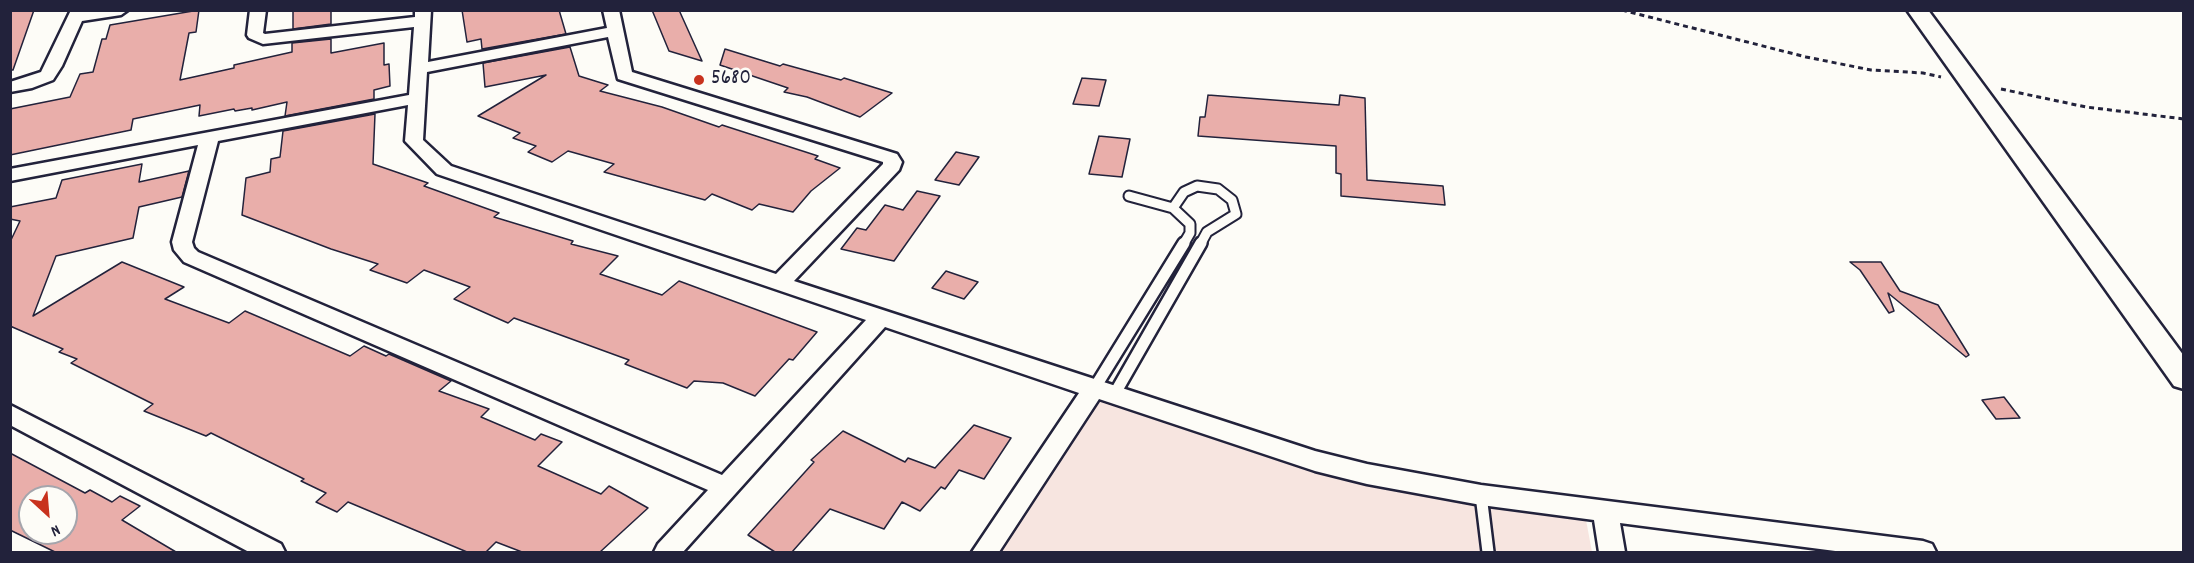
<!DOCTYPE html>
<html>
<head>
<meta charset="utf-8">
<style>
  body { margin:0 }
  #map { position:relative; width:2194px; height:563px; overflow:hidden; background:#fdfcf7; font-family:Dekko,sans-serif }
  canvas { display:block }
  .frame { position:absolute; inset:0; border:12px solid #22223b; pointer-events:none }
  .north { position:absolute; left:18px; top:485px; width:60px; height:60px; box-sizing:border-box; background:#fdfcf7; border:2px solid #a5a5ac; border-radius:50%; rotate:154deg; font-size:16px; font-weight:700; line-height:24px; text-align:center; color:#22223b }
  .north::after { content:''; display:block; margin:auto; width:21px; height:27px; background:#c8321e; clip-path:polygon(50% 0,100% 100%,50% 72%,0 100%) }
</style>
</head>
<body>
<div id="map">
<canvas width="2194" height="563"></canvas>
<div class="frame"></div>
<div class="north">N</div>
</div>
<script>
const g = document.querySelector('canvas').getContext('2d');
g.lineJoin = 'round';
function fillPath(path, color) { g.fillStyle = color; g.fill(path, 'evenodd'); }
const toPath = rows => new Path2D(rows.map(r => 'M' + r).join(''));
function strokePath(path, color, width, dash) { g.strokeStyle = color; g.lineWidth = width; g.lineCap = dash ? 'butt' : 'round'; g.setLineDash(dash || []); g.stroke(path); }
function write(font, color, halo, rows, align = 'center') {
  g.font = font + ' Dekko,sans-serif'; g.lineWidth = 5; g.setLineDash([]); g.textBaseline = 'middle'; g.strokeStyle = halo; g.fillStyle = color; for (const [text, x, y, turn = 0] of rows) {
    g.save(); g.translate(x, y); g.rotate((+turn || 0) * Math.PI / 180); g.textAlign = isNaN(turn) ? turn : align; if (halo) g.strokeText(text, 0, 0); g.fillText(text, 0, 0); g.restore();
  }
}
fillPath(toPath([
  [1099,397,1368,484,1447,501,1586,520,1592,552,996,552]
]), '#f7e5e0');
const building = toPath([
  [10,10,34,10,13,70,10,70,10,10],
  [199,10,196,32,189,33,180,80,234,68,234,65,292,52,292,43,331,39,331,53,384,43,384,65,389,64,390,86,374,90,374,99,285,116,287,102,252,110,252,108,235,111,234,109,199,116,200,105,133,119,131,130,10,155,10,109,70,97,80,74,93,72,102,39,106,39,110,25,199,10],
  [293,10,331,10,331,24,293,29,293,10],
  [462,10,559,10,566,34,482,49,481,39,467,42,462,10],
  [652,10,679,10,702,61,669,51,652,10],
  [570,47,579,76,608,85,600,91,662,107,719,127,722,125,818,156,815,159,840,168,811,191,793,212,759,204,752,210,712,194,705,200,604,172,614,164,568,151,552,162,528,152,536,146,513,138,520,133,478,116,546,75,485,87,483,63,570,47],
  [725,49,780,66,783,64,841,80,844,78,892,93,860,117,807,97,784,92,788,88,720,65,725,49],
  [1082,78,1106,80,1099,106,1073,104,1082,78],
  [1208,95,1339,105,1340,95,1365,98,1367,180,1443,186,1445,205,1341,196,1341,174,1336,173,1336,146,1198,136,1200,117,1205,117,1208,95],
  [375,114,373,164,428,183,424,186,499,213,494,217,573,241,571,244,618,256,600,274,662,295,679,281,817,332,793,360,789,359,755,396,723,383,694,381,687,388,625,364,629,360,514,318,508,323,454,299,470,287,424,270,407,283,370,270,378,264,331,249,242,215,246,178,270,172,271,159,280,157,283,131,375,114],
  [1099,136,1130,139,1122,177,1089,174,1099,136],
  [956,152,979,157,959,185,935,180,956,152],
  [142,164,139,182,189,171,182,197,139,207,133,238,56,256,33,316,122,262,184,287,165,299,229,323,245,311,350,356,364,346,386,356,389,354,451,381,439,391,489,409,481,417,535,440,541,434,562,442,538,466,601,494,609,486,648,508,600,552,522,552,496,542,486,552,467,552,348,502,337,512,316,502,326,493,301,481,304,479,211,433,206,436,144,411,153,404,71,363,77,359,59,352,63,349,10,326,10,242,20,221,10,219,10,207,56,198,62,180,142,164],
  [917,191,940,196,894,261,841,249,857,228,866,230,885,205,903,210,917,191],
  [1850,262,1881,262,1900,291,1938,305,1969,355,1966,357,1888,293,1894,311,1889,313,1860,270,1850,262],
  [946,271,978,282,964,299,932,288,946,271],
  [2004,397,2020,418,1996,419,1982,400,2004,397],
  [974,425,1011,438,984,479,959,470,945,489,941,487,920,511,902,502,884,529,830,509,792,552,775,552,748,535,814,462,811,460,843,431,905,462,908,458,935,468,974,425],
  [10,453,85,493,90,490,112,502,120,496,140,506,122,520,176,552,55,552,10,530,10,453],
  [30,497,66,497,66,533,30,533,30,497]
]);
fillPath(building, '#e9aeaa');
strokePath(building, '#22223b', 1.5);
const serviceFar1 = toPath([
  [1129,196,1173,208],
  [1183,245,1190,233,1190,224,1173,208,1184,192,1197,186,1218,189,1232,200,1236,214,1207,232,1200,245]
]);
const service = toPath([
  [1094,389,1184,243],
  [1114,395,1201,243],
  [1481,495,1488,552]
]);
const minor = toPath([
  [71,10,128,10,121,15,82,21,62,66,53,80,32,88,10,92,10,82,41,72,71,10],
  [250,10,266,10,263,33,265,34,415,17,415,10,431,10,428,62,607,28,603,10,619,10,632,72,897,154,902,162,899,170,794,281,1315,451,1367,464,1481,485,1923,541,1932,544,1936,552,1843,552,1620,523,1625,552,1599,552,1594,520,1481,505,1367,484,1315,471,1099,399,999,552,972,552,1079,393,885,327,683,552,654,552,658,544,708,490,184,262,174,250,172,242,198,145,10,181,10,169,409,95,414,27,263,44,249,38,247,35,250,10],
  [608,37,618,79,883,162,883,164,776,274,451,166,423,140,427,72,608,37],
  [408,105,405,141,437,174,866,320,722,475,198,252,194,248,192,242,218,141,408,105],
  [10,405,281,544,285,552,249,552,10,425,10,405]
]);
const tertiary = toPath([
  [1907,10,1928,10,2184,356,2184,389,2174,386,1907,10]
]);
strokePath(serviceFar1, '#22223b', 13);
strokePath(service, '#22223b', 16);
strokePath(minor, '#22223b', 5);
strokePath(tertiary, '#22223b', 5);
strokePath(toPath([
  [1622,10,1806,57,1871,70,1923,73,1941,77],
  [2001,89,2086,107,2184,119]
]), '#22223b', 3, [5, 4]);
strokePath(serviceFar1, '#fdfcf7', 9);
strokePath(service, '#fdfcf7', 11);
fillPath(minor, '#fdfcf7');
fillPath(tertiary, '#fdfcf7');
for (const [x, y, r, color] of [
  [699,80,6,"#c8321e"]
]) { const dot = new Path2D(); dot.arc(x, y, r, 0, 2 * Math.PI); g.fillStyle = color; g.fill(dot); strokePath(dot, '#fdfcf7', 2); }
write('21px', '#22223b', '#fdfcf7', [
  ["5680",711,80]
], 'left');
</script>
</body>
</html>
